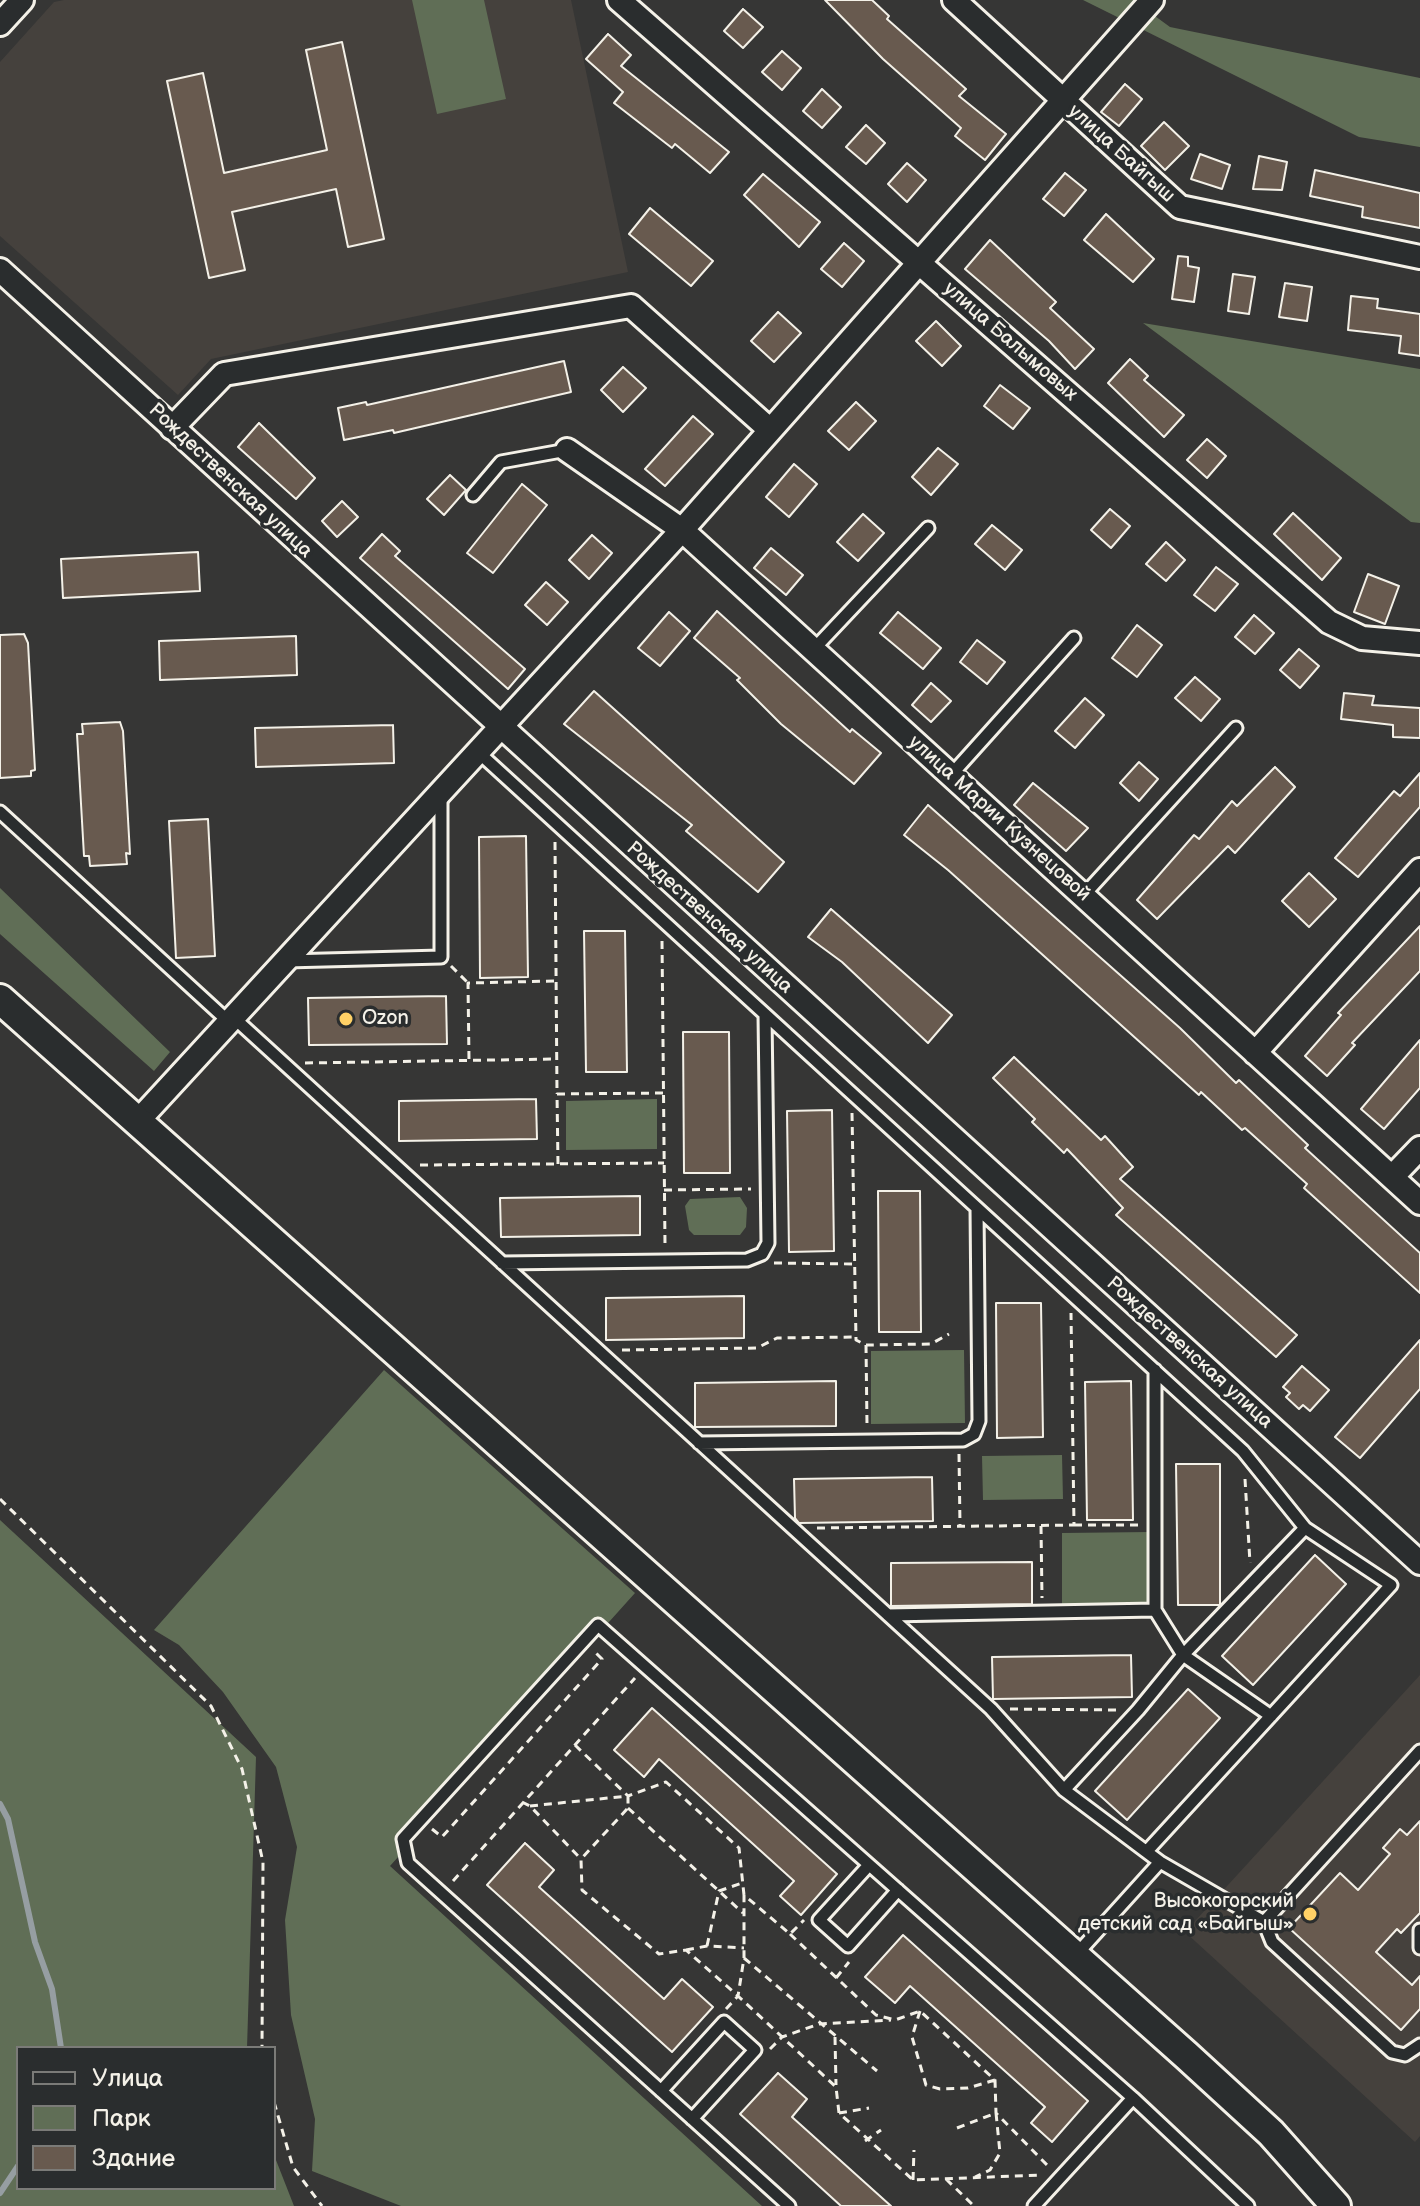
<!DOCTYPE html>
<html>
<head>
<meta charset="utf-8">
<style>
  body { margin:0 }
  #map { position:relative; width:1420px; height:2206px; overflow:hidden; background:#363635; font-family:"Balsamiq Sans",sans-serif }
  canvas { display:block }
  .legend { position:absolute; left:16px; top:2046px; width:260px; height:144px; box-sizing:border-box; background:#2a2d2e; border:2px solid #7b7b78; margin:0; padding:10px 14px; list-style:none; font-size:24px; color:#f4f1e8 }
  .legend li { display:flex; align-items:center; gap:16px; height:40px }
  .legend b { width:40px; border:2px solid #7b7b78 }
</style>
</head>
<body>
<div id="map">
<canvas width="1420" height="2206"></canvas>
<ul class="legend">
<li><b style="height:10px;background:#2a2d2e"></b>Улица</li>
<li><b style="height:22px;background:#606e56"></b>Парк</li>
<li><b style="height:22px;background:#685a4f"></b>Здание</li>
</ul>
</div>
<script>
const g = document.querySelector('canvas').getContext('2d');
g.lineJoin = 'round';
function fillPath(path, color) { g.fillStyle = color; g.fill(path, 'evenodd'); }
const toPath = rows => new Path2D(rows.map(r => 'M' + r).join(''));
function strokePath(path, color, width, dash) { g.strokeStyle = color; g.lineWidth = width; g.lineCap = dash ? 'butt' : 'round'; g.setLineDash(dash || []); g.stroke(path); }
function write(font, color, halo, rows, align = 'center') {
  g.font = font + ' "Balsamiq Sans",sans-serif'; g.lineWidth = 7; g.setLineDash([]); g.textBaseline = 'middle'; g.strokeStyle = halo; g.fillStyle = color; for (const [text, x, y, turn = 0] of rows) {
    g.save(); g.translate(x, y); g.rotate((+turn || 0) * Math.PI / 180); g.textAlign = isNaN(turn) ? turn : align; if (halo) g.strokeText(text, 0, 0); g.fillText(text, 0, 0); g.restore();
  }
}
fillPath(toPath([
  [64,0,571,0,628,272,211,359,178,395,0,236,0,62,54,2],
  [1420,1675,1420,2136,1415,2142,1185,1932]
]), '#45413d');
fillPath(toPath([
  [412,0,484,0,506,99,437,114],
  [1083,0,1133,0,1170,27,1420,78,1420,147,1359,137],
  [1143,323,1420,369,1420,523,1411,522],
  [0,888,170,1052,154,1071,0,934],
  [657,1099,657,1149,566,1150,566,1101],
  [740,1197,747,1208,746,1227,740,1235,694,1235,689,1230,685,1206,690,1199],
  [964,1350,965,1423,871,1424,871,1351],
  [384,1370,635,1593,390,1866,762,2206,401,2206,312,2171,315,2119,291,2015,285,1920,297,1847,276,1767,223,1692,179,1645,154,1630],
  [1062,1455,1063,1499,983,1500,982,1456],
  [0,1520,256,1757,247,2048,18,2048,18,2188,274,2188,274,2155,294,2206,0,2206],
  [1150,1532,1150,1603,1062,1604,1062,1533]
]), '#606e56');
strokePath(toPath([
  [0,1804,8,1819,35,1942,52,1989,61,2048],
  [0,2193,18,2166]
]), '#969ea2', 6);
const building = toPath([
  [825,0,872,0,889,16,887,19,966,89,959,96,1006,134,985,160,955,136,961,128,883,59,825,0],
  [743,9,763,27,743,48,724,31,743,9],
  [608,34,631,55,621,66,729,152,710,173,675,144,672,148,614,103,623,92,586,59,608,34],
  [342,42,384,239,348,247,336,189,232,212,245,270,209,278,167,81,203,73,224,173,327,150,306,50,342,42],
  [782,51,801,68,782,90,762,72,782,51],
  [1125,84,1142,99,1119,126,1101,112,1125,84],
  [822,89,841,107,822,128,803,111,822,89],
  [1164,122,1189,146,1165,170,1141,146,1164,122],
  [866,125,885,143,866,164,846,147,866,125],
  [1200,154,1230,165,1222,189,1191,179,1200,154],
  [1259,156,1287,162,1282,190,1253,189,1259,156],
  [907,163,926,180,907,202,888,184,907,163],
  [1315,170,1420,193,1420,228,1362,217,1363,207,1310,196,1315,170],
  [1065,173,1086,190,1064,216,1043,199,1065,173],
  [763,174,820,222,799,247,744,195,763,174],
  [650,208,713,261,691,286,629,234,650,208],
  [1106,214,1154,259,1133,282,1084,240,1106,214],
  [990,240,1056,302,1050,308,1094,349,1075,369,1049,341,965,269,990,240],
  [844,243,864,261,842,287,821,269,844,243],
  [1178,256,1188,257,1188,266,1199,268,1194,302,1172,299,1178,256],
  [1233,274,1255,277,1249,314,1228,311,1233,274],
  [1285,283,1312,287,1307,321,1279,317,1285,283],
  [1351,296,1378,299,1377,308,1420,314,1420,356,1399,353,1401,336,1348,330,1351,296],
  [778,312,801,333,774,362,751,341,778,312],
  [936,321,961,346,942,366,916,341,936,321],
  [1130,359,1148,376,1144,380,1184,415,1164,437,1108,383,1130,359],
  [564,361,571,392,394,433,393,430,344,440,338,408,366,402,367,405,564,361],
  [623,367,646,388,623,412,601,390,623,367],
  [1000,385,1030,408,1013,429,984,406,1000,385],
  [856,402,876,421,849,450,828,431,856,402],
  [693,416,713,434,665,486,645,469,693,416],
  [259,423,315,478,296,499,238,447,259,423],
  [1207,439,1226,456,1207,478,1187,460,1207,439],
  [938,448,958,464,931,495,912,477,938,448],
  [794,464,817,484,789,517,766,497,794,464],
  [450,475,466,490,444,515,427,499,450,475],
  [522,484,547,505,493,573,467,553,522,484],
  [342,501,358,517,337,537,322,521,342,501],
  [1110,509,1130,526,1111,548,1091,530,1110,509],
  [1293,513,1341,558,1322,580,1274,534,1293,513],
  [863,514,884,533,858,561,837,542,863,514],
  [992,525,1022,550,1005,570,975,544,992,525],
  [382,534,400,551,395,556,525,669,508,689,360,558,382,534],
  [592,535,612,553,589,579,569,560,592,535],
  [1166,542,1185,560,1166,581,1146,564,1166,542],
  [771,548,803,575,786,595,754,568,771,548],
  [198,552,200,591,63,598,61,559,198,552],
  [1216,567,1238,584,1215,611,1194,595,1216,567],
  [1368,574,1399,586,1385,624,1354,612,1368,574],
  [546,582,568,602,547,625,525,605,546,582],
  [717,611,850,732,852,729,881,753,854,784,781,724,737,680,740,678,694,638,717,611],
  [669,612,690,631,660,666,638,648,669,612],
  [898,612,941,648,923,669,880,633,898,612],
  [1254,615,1274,633,1255,654,1235,637,1254,615],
  [1137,625,1162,645,1137,677,1112,658,1137,625],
  [24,634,28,643,35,770,31,771,31,776,0,778,0,635,24,634],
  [296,636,297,675,160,680,159,641,296,636],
  [977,640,1005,662,987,684,960,662,977,640],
  [1299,649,1319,666,1300,688,1280,670,1299,649],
  [1195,677,1220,699,1201,721,1175,698,1195,677],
  [931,683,951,701,931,722,912,705,931,683],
  [594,691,784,862,758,892,686,831,692,825,564,724,594,691],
  [1344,693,1374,696,1372,705,1420,708,1420,738,1393,737,1393,725,1341,719,1344,693],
  [1085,698,1104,715,1075,748,1055,731,1085,698],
  [120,722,123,731,130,854,126,853,127,864,90,866,89,856,84,856,77,734,83,734,82,724,120,722],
  [393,725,394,763,256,767,255,728,393,725],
  [1139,762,1158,779,1139,801,1120,783,1139,762],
  [1275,767,1295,787,1235,853,1228,846,1157,919,1137,900,1194,835,1199,839,1232,801,1237,806,1275,767],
  [1420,773,1420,807,1358,877,1335,858,1394,791,1400,796,1420,773],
  [1033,783,1088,828,1066,851,1014,805,1033,783],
  [928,805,1180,1028,1236,1083,1239,1080,1308,1145,1305,1148,1420,1253,1420,1293,1304,1188,1307,1184,1245,1128,1242,1130,1201,1092,1199,1095,948,870,904,835,928,805],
  [208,819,215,956,176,958,169,821,208,819],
  [526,836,528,977,480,978,479,837,526,836],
  [1309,873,1336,899,1309,927,1282,901,1309,873],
  [831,909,952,1015,928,1043,842,962,808,937,831,909],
  [1420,926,1420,971,1352,1043,1355,1045,1327,1076,1305,1056,1341,1015,1338,1013,1420,926],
  [584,931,625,931,627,1072,586,1072,584,931],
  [446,996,447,1044,309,1045,308,998,446,996],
  [683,1032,729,1032,730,1173,684,1173,683,1032],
  [1420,1040,1420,1088,1384,1129,1361,1109,1420,1040],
  [1014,1057,1101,1140,1105,1136,1133,1167,1120,1179,1297,1335,1276,1357,1116,1215,1123,1208,1067,1149,1064,1153,1032,1122,1035,1119,993,1078,1014,1057],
  [536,1099,537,1139,399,1141,399,1101,536,1099],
  [832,1110,834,1251,789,1252,787,1111,832,1110],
  [878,1191,920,1191,921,1332,879,1332,878,1191],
  [640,1196,640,1235,501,1237,500,1198,640,1196],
  [744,1296,744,1338,606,1340,606,1298,744,1296],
  [996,1303,1041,1303,1043,1437,997,1438,996,1303],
  [1420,1340,1420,1389,1360,1458,1335,1437,1420,1340],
  [1302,1366,1329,1390,1310,1411,1303,1405,1299,1409,1286,1397,1290,1393,1283,1387,1302,1366],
  [836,1381,836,1426,695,1427,695,1383,836,1381],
  [1131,1381,1133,1520,1087,1520,1085,1382,1131,1381],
  [1176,1464,1220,1464,1220,1605,1178,1605,1176,1464],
  [932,1477,933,1521,799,1523,795,1518,794,1479,932,1477],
  [1315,1555,1346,1584,1253,1685,1222,1656,1315,1555],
  [1032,1562,1032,1604,891,1606,891,1563,1032,1562],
  [1131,1655,1132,1697,993,1699,992,1657,1131,1655],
  [1188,1689,1220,1718,1127,1820,1095,1791,1188,1689],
  [652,1708,837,1874,801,1915,780,1896,794,1881,659,1759,644,1777,614,1750,652,1708],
  [1420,1821,1420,1913,1401,1933,1397,1929,1376,1952,1412,1985,1420,1976,1420,2009,1401,2030,1289,1928,1340,1873,1358,1890,1390,1854,1383,1848,1400,1829,1407,1835,1420,1821],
  [525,1843,554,1870,539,1887,664,1999,682,1979,713,2007,672,2052,487,1885,525,1843],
  [903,1935,1088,2101,1052,2142,1031,2123,1045,2107,910,1986,895,2003,865,1977,903,1935],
  [778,2073,807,2099,792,2117,891,2206,841,2206,740,2114,778,2073]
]);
fillPath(building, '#685a4f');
strokePath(building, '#f4f1e8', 2);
const service = toPath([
  [473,495,501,462,567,450],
  [813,650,928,528],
  [477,751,1243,1451,1305,1528,1391,1585,1147,1851],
  [951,775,1074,638],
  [0,812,229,1022],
  [1083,896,1236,728],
  [286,961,441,957,441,794],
  [233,1017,991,1709,1064,1790,1160,1862,1264,1922],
  [502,1263,747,1260,762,1254,768,1243,765,1015],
  [699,1443,963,1440,974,1434,979,1421,977,1208],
  [1155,1610,1183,1655,1271,1716],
  [888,1615,1155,1610,1155,1370],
  [1420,1751,1264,1922,1272,1942,1392,2052,1405,2055,1420,2045],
  [1064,1790,1138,1710,1183,1655,1305,1528],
  [869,1865,819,1920,848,1946,898,1890],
  [1420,1930,1420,1948],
  [1075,1956,1160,1862],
  [661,2091,724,2022,755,2050,692,2119],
  [789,2206,408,1863,403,1839,598,1625,1133,2098],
  [1034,2206,1133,2098,1248,2206]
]);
const minor = toPath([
  [619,0,1329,622,1362,638,1420,643],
  [954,0,1180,207,1420,257],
  [0,24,22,0],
  [0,270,1420,1563],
  [172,428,224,374,631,306,769,429],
  [567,450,682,530,1420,1203],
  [1255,1053,1420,870],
  [137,1122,682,530,1152,0],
  [1392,1177,1420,1148]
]);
const tertiary = toPath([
  [0,999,1186,2055,1271,2133,1336,2206]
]);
strokePath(service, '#f4f1e8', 17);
strokePath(minor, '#f4f1e8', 28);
strokePath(tertiary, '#f4f1e8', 34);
strokePath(toPath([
  [555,842,557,1094],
  [662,941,665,1245],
  [451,966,468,983],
  [469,1059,468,983,556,981],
  [305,1063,557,1059],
  [852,1113,856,1340,866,1345,931,1344,949,1334],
  [558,1164,557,1094,663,1093],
  [420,1165,664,1163],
  [664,1190,751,1189],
  [774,1263,854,1264],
  [866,1345,867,1425],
  [622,1350,757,1348,777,1338,855,1337],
  [959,1454,960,1526],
  [1245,1479,1250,1563],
  [0,1499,211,1706,242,1769,263,1862,262,2048],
  [1074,1525,1142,1525],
  [1041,1526,1042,1598],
  [817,1528,1074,1525,1071,1313],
  [1010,1709,1118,1710],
  [575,1745,628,1796,666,1782,739,1848,744,1895,790,1934,804,1920],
  [522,1802,530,1806,581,1859,582,1890,659,1954,686,1950,738,1996,836,2087,839,2113,913,2180,1042,2175],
  [530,1806,628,1796,628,1808,581,1859],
  [628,1808,743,1913],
  [432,1829,442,1837,602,1659,593,1650],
  [453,1881,635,1678],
  [790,1934,876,2015,895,2020,920,2011,995,2080,996,2113,1049,2167],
  [707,1946,719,1891,742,1883],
  [686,1950,707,1946,744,1948],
  [744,1958,877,2071],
  [836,1978,849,1962],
  [726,2009,738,1996,744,1958,744,1895],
  [920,2011,912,2037,926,2085,940,2089,968,2088,995,2080],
  [835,2037,836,2085],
  [770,2049,782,2037,819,2024,891,2020],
  [274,2102,293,2167,322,2206],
  [839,2113,869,2108],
  [957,2128,996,2113,1000,2153,990,2170,975,2177],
  [865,2141,881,2130],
  [946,2179,974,2206],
  [913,2180,914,2150]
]), '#f4f1e8', 3, [8, 6]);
strokePath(service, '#2a2d2e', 11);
strokePath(minor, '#2a2d2e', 22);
strokePath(tertiary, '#2a2d2e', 28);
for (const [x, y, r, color] of [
  [346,1019,8,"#ffd166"],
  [1310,1914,8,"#ffd166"]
]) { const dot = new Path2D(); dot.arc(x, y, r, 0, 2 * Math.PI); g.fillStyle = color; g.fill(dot); strokePath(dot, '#2a2d2e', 3); }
write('20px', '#f4f1e8', '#2a2d2e', [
  ["улица Байгыш",1121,154,42],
  ["улица Балымовых",1010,342,41],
  ["Рождественская улица",230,481,43],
  ["улица Марии Кузнецовой",999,819,42],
  ["Рождественская улица",709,918,42],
  ["Рождественская улица",1189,1353,42]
]);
write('20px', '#f4f1e8', '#2a2d2e', [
  ["Ozon",362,1019],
  ["Высокогорский",1294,1902,"right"],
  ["детский сад «Байгыш»",1294,1925,"right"]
], 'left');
</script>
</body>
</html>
